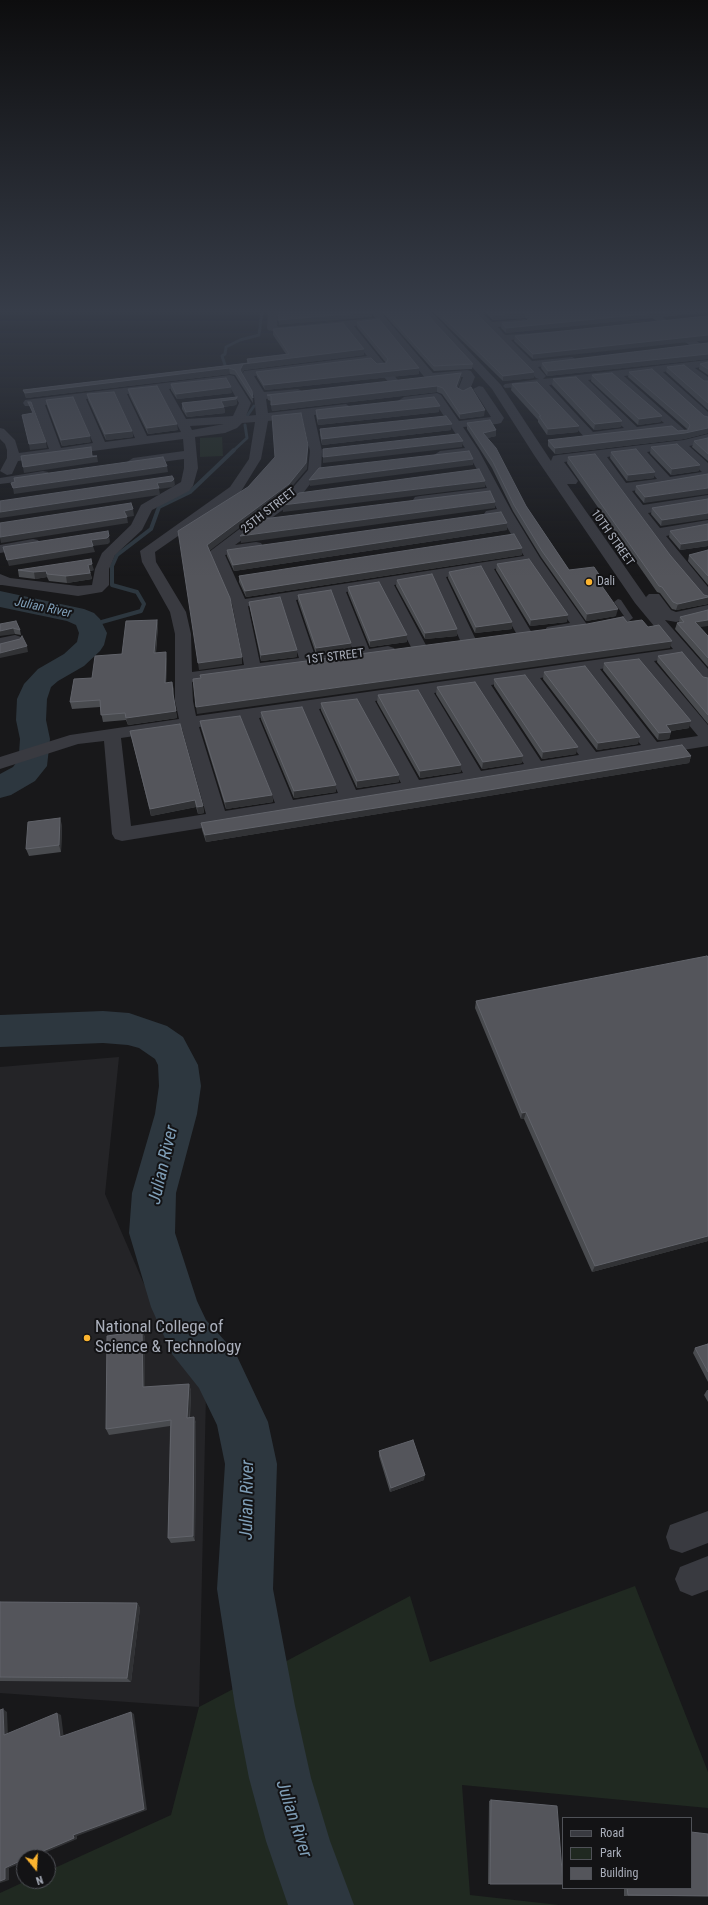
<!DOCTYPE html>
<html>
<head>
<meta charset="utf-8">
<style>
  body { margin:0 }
  #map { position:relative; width:708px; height:1905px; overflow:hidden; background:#18181a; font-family:"Roboto Condensed",sans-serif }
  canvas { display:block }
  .legend { position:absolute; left:562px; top:1817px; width:130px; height:72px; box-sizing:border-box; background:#131315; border:1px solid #4f5157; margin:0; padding:5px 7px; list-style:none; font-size:12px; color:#aaafbb }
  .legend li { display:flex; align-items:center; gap:8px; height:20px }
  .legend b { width:20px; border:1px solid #4f5157 }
  .north { position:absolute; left:16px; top:1849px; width:40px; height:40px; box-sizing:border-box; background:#131315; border:1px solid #4f5157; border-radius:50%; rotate:162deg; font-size:11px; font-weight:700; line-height:16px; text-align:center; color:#aaafbb }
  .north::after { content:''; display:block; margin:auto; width:14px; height:18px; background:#fcb42f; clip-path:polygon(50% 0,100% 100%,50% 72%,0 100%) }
</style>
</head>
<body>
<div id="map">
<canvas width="708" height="1905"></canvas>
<ul class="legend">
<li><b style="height:5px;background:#393a40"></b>Road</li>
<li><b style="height:11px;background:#202921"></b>Park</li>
<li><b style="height:11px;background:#54555b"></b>Building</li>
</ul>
<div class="north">N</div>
</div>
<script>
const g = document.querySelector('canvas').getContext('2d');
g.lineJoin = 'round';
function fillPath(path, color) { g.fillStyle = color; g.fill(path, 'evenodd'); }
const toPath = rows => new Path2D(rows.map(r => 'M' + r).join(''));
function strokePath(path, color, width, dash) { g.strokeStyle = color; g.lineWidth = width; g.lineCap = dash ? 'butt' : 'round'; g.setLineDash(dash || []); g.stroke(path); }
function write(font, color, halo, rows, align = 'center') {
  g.font = font + ' "Roboto Condensed",sans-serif'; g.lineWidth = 4; g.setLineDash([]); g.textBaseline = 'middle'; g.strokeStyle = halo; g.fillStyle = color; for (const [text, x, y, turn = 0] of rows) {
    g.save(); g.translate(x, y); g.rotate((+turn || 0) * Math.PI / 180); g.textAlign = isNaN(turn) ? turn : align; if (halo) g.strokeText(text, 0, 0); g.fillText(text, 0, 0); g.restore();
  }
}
fillPath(toPath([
  [119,1057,105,1194,143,1282,206,1394,199,1707,0,1693,0,1067]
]), '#242427');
fillPath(toPath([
  [222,437,223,456,200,457,200,438],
  [635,1586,708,1772,708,1808,462,1785,470,1895,559,1905,0,1905,0,1893,26,1881,48,1881,48,1871,171,1815,199,1707,410,1596,430,1662]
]), '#202921');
strokePath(toPath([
  [226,368,222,356,225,354,226,347,240,340,259,335,262,311],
  [247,416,254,406],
  [233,451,247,438,245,425]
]), '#2d373f', 3);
strokePath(toPath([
  [91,625,141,611,144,604,137,592,112,585,112,566,117,555,151,529,159,507,190,492,234,450]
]), '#2d373f', 4);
fillPath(toPath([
  [0,591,84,609,94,613,100,619,107,633,104,645,100,651,84,666,58,681,51,687,47,699,46,720,50,739,47,766,35,781,11,795,0,798,0,774,13,767,16,763,19,754,20,739,16,720,17,699,24,684,38,669,64,654,77,642,79,633,76,625,67,621,0,607,0,591],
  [103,1011,129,1013,167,1026,183,1037,198,1065,201,1086,197,1114,176,1193,175,1233,197,1301,206,1320,235,1352,268,1422,277,1464,273,1589,295,1706,311,1778,330,1841,354,1905,288,1905,266,1841,249,1778,235,1706,217,1589,225,1464,217,1425,199,1388,172,1354,151,1307,129,1233,132,1193,155,1114,159,1086,158,1065,155,1059,139,1048,128,1045,103,1043,0,1047,0,1015,103,1011]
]), '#2d373f');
fillPath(toPath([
  [618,599,621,600,633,618,629,621,606,624,606,620,624,616,614,602,618,599]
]), '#393a40');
fillPath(toPath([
  [268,311,278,311,277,326,280,327,375,318,370,311,380,311,433,373,467,370,471,371,475,377,469,392,463,395,457,392,463,377,432,380,426,379,380,323,354,326,397,379,399,381,397,383,389,383,372,362,254,376,264,392,298,389,304,392,298,395,266,399,268,413,346,404,352,408,346,412,314,415,322,451,321,470,300,497,235,545,256,542,261,543,263,546,261,549,225,555,245,599,524,556,501,517,491,518,486,517,484,514,486,511,497,509,490,496,420,504,415,503,413,500,415,497,420,496,487,488,469,455,440,459,434,455,440,451,465,448,434,401,404,405,398,401,404,397,437,393,441,395,459,421,491,417,473,389,479,386,483,387,504,418,501,423,497,424,463,427,479,451,512,512,540,558,588,626,586,629,580,631,553,635,547,633,545,630,547,627,570,623,529,564,494,569,532,633,530,636,524,638,518,636,516,633,481,571,446,577,476,640,474,643,468,645,462,643,460,640,432,579,394,585,427,647,425,650,419,652,413,650,411,647,380,587,346,592,369,649,388,646,394,648,396,651,394,654,192,682,193,701,196,716,673,649,635,603,534,455,492,389,421,311,431,311,501,385,551,461,553,456,558,455,684,440,708,434,708,442,689,446,708,463,708,479,632,491,643,505,708,495,708,503,648,513,660,528,708,520,708,528,666,536,708,587,708,602,703,600,651,536,595,458,564,462,578,481,576,484,567,484,648,600,646,597,649,594,659,594,671,610,676,612,708,605,708,615,676,622,665,620,708,669,708,684,702,683,681,657,654,661,708,725,708,746,122,841,115,839,112,834,104,741,78,744,0,769,0,757,70,735,179,719,175,701,175,634,170,612,142,562,140,551,230,487,249,459,255,422,242,423,237,428,225,433,195,437,198,468,193,486,189,491,152,510,142,530,115,555,109,569,109,585,102,592,78,596,2,585,0,585,0,574,10,578,78,586,92,585,95,569,102,553,131,525,141,505,181,482,184,468,184,459,133,466,127,462,133,458,184,451,183,439,18,461,12,474,7,475,0,471,7,458,7,450,5,444,0,439,0,428,4,429,15,440,19,453,49,449,33,406,25,406,23,403,25,400,230,375,234,376,251,403,246,416,256,415,254,396,242,375,244,371,367,356,344,327,280,333,268,330,267,328,268,311],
  [227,382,239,403,233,416,186,419,169,389,227,382],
  [159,390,181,432,147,436,127,394,159,390],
  [116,396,135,438,105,442,86,399,116,396],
  [75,401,93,443,61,448,45,405,75,401],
  [302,417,310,451,308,470,290,491,209,552,232,604,244,665,192,672,191,634,186,612,156,562,155,552,240,493,261,459,268,421,302,417],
  [224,424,192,430,190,426,224,424],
  [676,448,702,472,670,477,647,452,676,448],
  [635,453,657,479,626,483,607,457,635,453],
  [331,594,353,651,315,656,296,600,331,594],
  [281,602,299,658,260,663,248,606,281,602],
  [638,664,698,736,657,742,600,669,638,664],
  [584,671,641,745,596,752,540,678,584,671],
  [525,680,579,755,541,761,491,685,525,680],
  [475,687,524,764,481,771,434,693,475,687],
  [418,695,463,773,419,780,375,701,418,695],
  [358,704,401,783,356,790,319,709,358,704],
  [303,712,338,793,293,800,259,718,303,712],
  [242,721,275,803,225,811,199,727,242,721],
  [182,729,206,814,131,826,121,738,182,729],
  [471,311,481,311,492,322,525,319,530,322,525,325,498,327,505,335,548,332,549,334,548,336,544,337,511,340,532,361,572,357,578,360,572,363,538,367,546,376,543,379,708,360,708,366,695,368,708,377,708,386,704,385,683,369,663,372,708,412,708,422,704,421,651,373,624,376,687,432,681,436,671,430,590,440,586,439,538,386,505,388,503,386,505,384,539,379,536,378,471,311],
  [612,377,664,423,637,427,588,380,612,377],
  [576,382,624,428,593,432,549,385,576,382],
  [643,311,654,311,708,349,708,357,704,356,643,311],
  [43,471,48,472,50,475,48,478,0,484,0,478,43,471],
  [33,539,38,540,40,543,38,546,0,553,0,545,33,539],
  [15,635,21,637,23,640,21,643,0,648,0,638,15,635],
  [708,1511,708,1543,682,1553,670,1549,666,1537,670,1525,708,1511],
  [708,1556,708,1590,692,1596,680,1591,675,1579,680,1567,708,1556]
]), '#393a40');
fillPath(toPath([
  [381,311,424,311,473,364,472,369,434,371],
  [432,311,474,311,534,378,503,381],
  [483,311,708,311,708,312,506,333,501,328,502,323,526,321,528,319,525,318,493,320],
  [708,316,533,359,514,341,515,336],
  [357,322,419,368,419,374,265,390,257,377,256,372,386,363,357,327],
  [273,329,364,355,244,370,242,373,252,391,253,403,235,375,230,374,26,398,25,395,23,390,247,363,247,359,286,354,273,335],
  [708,343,708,359,547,376,541,368,542,363],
  [708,362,708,375,699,369,700,364],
  [667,367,704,381,708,381,708,410,666,372],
  [629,372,704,416,708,417,708,433,684,439,555,454,548,446,548,440,688,430,686,428,628,377],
  [592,375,662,416,661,422,638,425,591,381],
  [461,379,457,388,484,416,460,419,442,394,437,392,272,411,271,401,268,400,267,395],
  [553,379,622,421,621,427,594,430,552,385],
  [171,384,232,393,177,399,171,390],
  [512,384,578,432,547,435,538,422,538,420,511,390],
  [128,389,178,430,148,434,129,395],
  [87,394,132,431,133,437,106,440,88,400],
  [237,397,237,403,236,405,224,407,225,413,187,417,182,409,182,403],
  [46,400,91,442,62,446,47,406],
  [316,410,439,412,318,425,316,416],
  [467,423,496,436,487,438,526,506,569,570,604,582,603,588,616,616,586,621,541,557,513,511,492,468,467,429],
  [320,429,451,430,322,445,320,435],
  [708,438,708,461,692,447,694,441],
  [651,447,699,471,671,475,650,453],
  [611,452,654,478,627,481,610,458],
  [568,457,670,555,704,595,708,596,708,604,676,610,672,609,660,593,657,592,567,463],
  [708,474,644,503,635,492,636,486],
  [708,499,661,526,651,514,652,508],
  [708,524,708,546,680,550,669,537,670,531],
  [507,530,234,571,227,556,227,550],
  [522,548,522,555,246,597,239,582,239,576],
  [708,550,708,585,688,561,689,555],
  [497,564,567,622,530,626,496,570],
  [18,570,94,570,90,571,92,579,67,583,49,581,47,577,35,579,19,577],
  [449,572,512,622,512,629,475,633,448,578],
  [397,580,457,629,457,636,425,639,396,586],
  [348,587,407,635,407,642,370,647,348,593],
  [298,595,351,643,351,650,316,654,298,601],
  [249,602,297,657,261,661,250,608],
  [680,617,700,627,708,636,708,667,675,629,677,623,679,622],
  [157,620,158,626,156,653,167,659,166,683,174,689,174,699,177,718,128,725,126,720,103,722,100,707,72,709,70,702,92,678,122,654],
  [0,624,20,630,21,635,15,634],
  [658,656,703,677,708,678,708,724,657,662],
  [604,663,689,728,671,731,669,739,658,740,603,670],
  [544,672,638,744,597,750,543,679],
  [494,679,576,754,542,759,494,686],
  [437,687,523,756,522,763,482,769,436,694],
  [378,695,461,765,461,772,420,778,377,702],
  [321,703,399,782,357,788,321,710],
  [261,712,336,785,336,792,294,798,261,719],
  [200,721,272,795,273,802,226,809,201,728],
  [130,731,203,806,204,813,198,814,196,807,151,816],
  [691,756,689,763,482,797,206,842,202,830,201,823],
  [62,825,61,852,29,856,26,849],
  [708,957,708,1241,592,1272,524,1119,521,1119,475,1008,476,1001],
  [142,1331,145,1337,145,1387,189,1384,191,1391,190,1417,194,1417,196,1423,195,1541,171,1543,168,1538,170,1426,109,1435,106,1429],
  [708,1344,708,1382,693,1353,695,1348],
  [707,1390,708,1390,708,1402,704,1395],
  [379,1451,424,1480,390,1492,379,1456],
  [0,1602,137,1603,140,1608,131,1682,0,1681],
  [491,1800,563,1884,488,1884,489,1801],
  [708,1834,708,1896,624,1896,624,1888,691,1888]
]), '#494b4f');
fillPath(toPath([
  [675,311,708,311,708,312,506,333,506,328],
  [372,312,372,317,279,325,278,320],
  [525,312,525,318,493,320,493,315],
  [708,335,708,340,533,359,533,354],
  [364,349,364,355,244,370,241,376,240,370,243,364],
  [708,354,708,359,547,376,548,371],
  [229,368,230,374,26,398,25,393],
  [419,368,419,374,265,390,264,385],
  [534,372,534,378,503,381,503,376],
  [461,373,461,379,456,393,456,387],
  [437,386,437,392,272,411,271,405],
  [231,387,232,393,177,399,176,394],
  [237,397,237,403,236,405,222,407,221,401],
  [440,406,439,412,318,425,318,419],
  [224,407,225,413,187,417,186,412],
  [485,410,484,416,460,419,460,414],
  [662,416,661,422,638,425,639,419],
  [622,421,621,427,594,430,595,424],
  [177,424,178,430,148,434,147,428],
  [452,424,451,430,322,445,322,439],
  [579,426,578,432,547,435,548,429],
  [708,428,708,433,684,439,555,454,555,448],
  [496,430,496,436,483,439,483,433],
  [132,431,133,437,106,440,105,434],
  [90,436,91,442,62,446,61,440],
  [463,441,462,447,323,463,323,457],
  [46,442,47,448,30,450,29,444],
  [308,445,308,451,307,469,289,490,208,552,207,545],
  [91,447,92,457,97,456,98,462,24,473,23,467],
  [473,459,473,465,310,486,309,480],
  [700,465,699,471,671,475,672,469],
  [167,466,168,472,14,494,13,488],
  [655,472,654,478,627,481,628,475],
  [174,479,175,485,173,487,159,489,160,494,159,495,0,518,0,512],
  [485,481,485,487,283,512,282,505],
  [708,488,708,494,644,503,645,497],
  [495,502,495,508,241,543,240,536],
  [133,509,134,516,127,517,128,523,1,543,0,538,0,537],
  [708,513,708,519,661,526,662,520],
  [507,523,507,530,234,571,233,565],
  [109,536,110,542,108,544,93,546,95,552,9,566,7,560],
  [708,540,708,546,680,550,681,544],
  [522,548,522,555,246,597,245,591],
  [92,564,94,570,89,571,88,565],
  [46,571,47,577,35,579,34,572],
  [90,573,92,579,67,583,66,576],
  [708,597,708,604,676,610,678,604],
  [618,609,616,616,586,621,587,614],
  [568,615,567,622,530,626,531,620],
  [157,620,158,626,155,659,154,653],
  [708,620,708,626,694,628,695,622],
  [512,622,512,629,475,633,476,627],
  [13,628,15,634,0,636,0,631],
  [457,629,457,636,425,639,425,633],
  [407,635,407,642,370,647,370,641],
  [672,641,670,648,197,714,196,707],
  [351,643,351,650,316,654,316,648],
  [27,646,28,652,0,658,0,653],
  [297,650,297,657,261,661,261,655],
  [166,652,167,659,166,690,165,683],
  [242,657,242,664,199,670,198,663],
  [172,682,174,689,174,701,173,694],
  [176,711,177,718,128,725,126,718],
  [691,721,689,728,664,732,666,725],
  [671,732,669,739,658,740,659,733],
  [640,737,638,744,597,750,598,743],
  [578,747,576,754,542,759,543,752],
  [523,756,522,763,482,769,483,762],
  [691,756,689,763,482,797,206,842,205,835],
  [461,765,461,772,420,778,420,771],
  [399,775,399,782,357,788,357,781],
  [336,785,336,792,294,798,294,791],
  [272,795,273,802,226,809,225,802],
  [195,800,196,807,151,816,150,809],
  [203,806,204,813,198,814,197,807],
  [60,818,62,825,61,852,59,845],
  [526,1112,524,1119,521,1119,522,1113],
  [708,1236,708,1241,592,1272,595,1266],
  [142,1331,145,1337,145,1393,143,1387],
  [189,1384,191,1391,189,1424,187,1418],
  [194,1417,196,1423,195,1541,193,1536],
  [425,1475,424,1480,390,1492,391,1488],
  [137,1603,140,1608,131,1682,127,1678],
  [3,1709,7,1712,8,1737,4,1735],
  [131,1712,134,1714,147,1810,77,1836,77,1839,35,1857,29,1857],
  [57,1713,61,1715,64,1739,60,1737],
  [24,1859,24,1862,9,1868,9,1880,0,1883,0,1881,5,1868]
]), '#313235');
const building = toPath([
  [279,311,372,311,372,312,278,320,279,311],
  [385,311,424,311,473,364,434,366,385,311],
  [437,311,474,311,534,372,503,376,437,311],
  [488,311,675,311,506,328,502,323,526,321,532,316,525,312,493,315,488,311],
  [708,316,708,335,533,354,515,336,708,316],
  [379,319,419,368,264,385,256,372,371,358,377,364,386,363,388,359,357,322,379,319],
  [343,323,364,349,243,364,240,370,252,391,253,398,235,370,229,368,25,393,23,390,249,363,247,359,289,354,273,329,343,323],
  [708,343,708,354,548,371,542,363,708,343],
  [708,362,708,369,700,364,708,362],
  [684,365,704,381,708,381,708,403,667,367,684,365],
  [652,369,704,416,708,417,708,428,685,433,555,448,548,440,672,426,678,431,688,430,690,425,687,422,629,372,652,369],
  [461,373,456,387,463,391,471,387,485,410,460,414,443,388,437,386,271,405,271,396,267,395,461,373],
  [612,373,662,416,639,419,592,375,612,373],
  [576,377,622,421,595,424,553,379,576,377],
  [226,378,231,387,176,394,171,384,226,378],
  [537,382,579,426,548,429,539,416,541,416,512,384,537,382],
  [157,386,177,424,147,428,128,389,157,386],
  [114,392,132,431,105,434,87,394,114,392],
  [73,397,90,436,61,440,46,400,73,397],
  [237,397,236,399,221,401,224,407,186,412,182,403,237,397],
  [434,397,440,406,318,419,316,410,434,397],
  [28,402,31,402,46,442,29,444,22,415,33,413,28,402],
  [301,413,308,445,306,463,289,484,207,545,230,598,242,657,198,663,178,531,248,487,275,457,272,416,301,413],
  [446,416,452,424,322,439,320,429,446,416],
  [490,420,496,430,483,433,496,448,526,506,569,570,594,567,604,582,599,582,618,609,587,614,542,551,514,505,493,462,467,423,490,420],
  [458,434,463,441,323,457,323,449,458,434],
  [708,438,708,454,694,441,708,438],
  [677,444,700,465,672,469,651,447,677,444],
  [91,447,92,456,97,456,23,467,21,456,91,447],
  [636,449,655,472,628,475,611,452,636,449],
  [469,451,473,459,309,480,319,468,469,451],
  [595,454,670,555,704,595,708,596,708,597,678,604,673,602,662,587,659,586,568,457,595,454],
  [163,457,167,466,13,488,11,483,15,482,14,478,163,457],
  [479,469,485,481,282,505,299,493,479,469],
  [708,474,708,488,645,497,636,486,708,474],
  [172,476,174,479,172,481,157,483,159,488,158,488,0,512,0,501,172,476],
  [490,491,495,502,240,536,263,519,490,491],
  [708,499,708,513,662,520,652,508,708,499],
  [131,503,133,509,124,511,127,517,0,537,0,523,131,503],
  [501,512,507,523,233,565,227,550,501,512],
  [708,524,708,540,681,544,670,531,708,524],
  [108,531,109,536,107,538,91,540,93,546,7,560,3,547,108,531],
  [514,534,522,548,245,591,239,576,514,534],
  [708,550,708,576,689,555,708,550],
  [91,559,92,564,88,565,90,573,66,576,47,574,46,571,34,572,18,570,91,559],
  [529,559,568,615,531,620,497,564,529,559],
  [481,566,512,622,476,627,449,572,481,566],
  [432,574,457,629,425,633,397,580,432,574],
  [379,582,407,635,370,641,348,587,379,582],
  [331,590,351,643,316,648,298,595,331,590],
  [280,597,297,650,261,655,249,602,280,597],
  [708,610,708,620,695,622,708,636,708,658,677,623,684,622,680,617,708,610],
  [623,617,627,622,642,620,648,627,659,625,672,641,196,707,193,679,201,678,200,675,587,624,623,617],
  [157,620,154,653,166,652,165,683,172,682,173,694,176,711,126,718,125,713,101,715,100,700,70,702,74,679,92,678,95,656,122,654,126,621,157,620],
  [16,621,20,630,13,628,0,631,0,624,16,621],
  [22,636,27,646,0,653,0,644,20,639,22,636],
  [682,652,703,677,708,678,708,715,658,656,682,652],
  [639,659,691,721,666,725,671,732,659,733,604,663,639,659],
  [585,666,640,737,598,743,544,672,585,666],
  [525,675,578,747,543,752,494,679,525,675],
  [475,682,523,756,483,762,437,687,475,682],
  [418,690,461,765,420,771,378,695,418,690],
  [357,699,399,775,357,781,321,703,357,699],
  [302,707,336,785,294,791,261,712,302,707],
  [240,716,272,795,225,802,200,721,240,716],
  [180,724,203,806,197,807,195,800,150,809,130,731,180,724],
  [682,745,691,756,483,791,205,835,201,823,682,745],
  [60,818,59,845,26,849,28,822,60,818],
  [707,956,708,957,708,1236,595,1266,526,1112,522,1113,476,1001,707,956],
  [142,1331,143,1387,189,1384,187,1418,194,1417,193,1536,168,1538,171,1420,106,1429,107,1336,142,1331],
  [708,1344,708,1372,695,1348,708,1344],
  [413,1440,425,1475,391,1488,379,1451,413,1440],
  [0,1602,137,1603,127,1678,0,1677,0,1602],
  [3,1709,4,1735,57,1713,60,1737,131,1712,144,1809,73,1835,74,1838,29,1857,24,1857,24,1859,5,1868,5,1879,0,1881,0,1710,3,1709],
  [491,1800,557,1806,563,1884,490,1884,491,1800],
  [691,1832,708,1834,708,1896,628,1895,627,1888,691,1888,691,1832]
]);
fillPath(building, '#54555b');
strokePath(building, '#61636a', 1);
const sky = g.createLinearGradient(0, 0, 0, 577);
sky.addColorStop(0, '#0d0d0e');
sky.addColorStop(0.54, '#373d49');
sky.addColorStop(1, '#373d4900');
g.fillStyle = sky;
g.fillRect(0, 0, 708, 577);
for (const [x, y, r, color] of [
  [589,582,4,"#fcb42f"],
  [87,1338,4,"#fcb42f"]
]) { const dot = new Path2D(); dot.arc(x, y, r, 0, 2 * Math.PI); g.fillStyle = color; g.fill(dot); strokePath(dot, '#131315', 1.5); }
write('12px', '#aaafbb', '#131315', [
  ["25TH STREET",269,511,-38],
  ["10TH STREET",612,538,55],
  ["1ST STREET",335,657,-7]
]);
write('12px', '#aaafbb', '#131315', [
  ["Dali",597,582]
], 'left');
write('italic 13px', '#7f9eb7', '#131315', [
  ["Julian River",43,608,12]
]);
write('17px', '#aaafbb', '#131315', [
  ["National College of",95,1328],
  ["Science & Technology",95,1348]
], 'left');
write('italic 18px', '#7f9eb7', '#131315', [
  ["Julian River",164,1165,-77],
  ["Julian River",248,1500,-89],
  ["Julian River",293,1819,72]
]);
</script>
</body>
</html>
